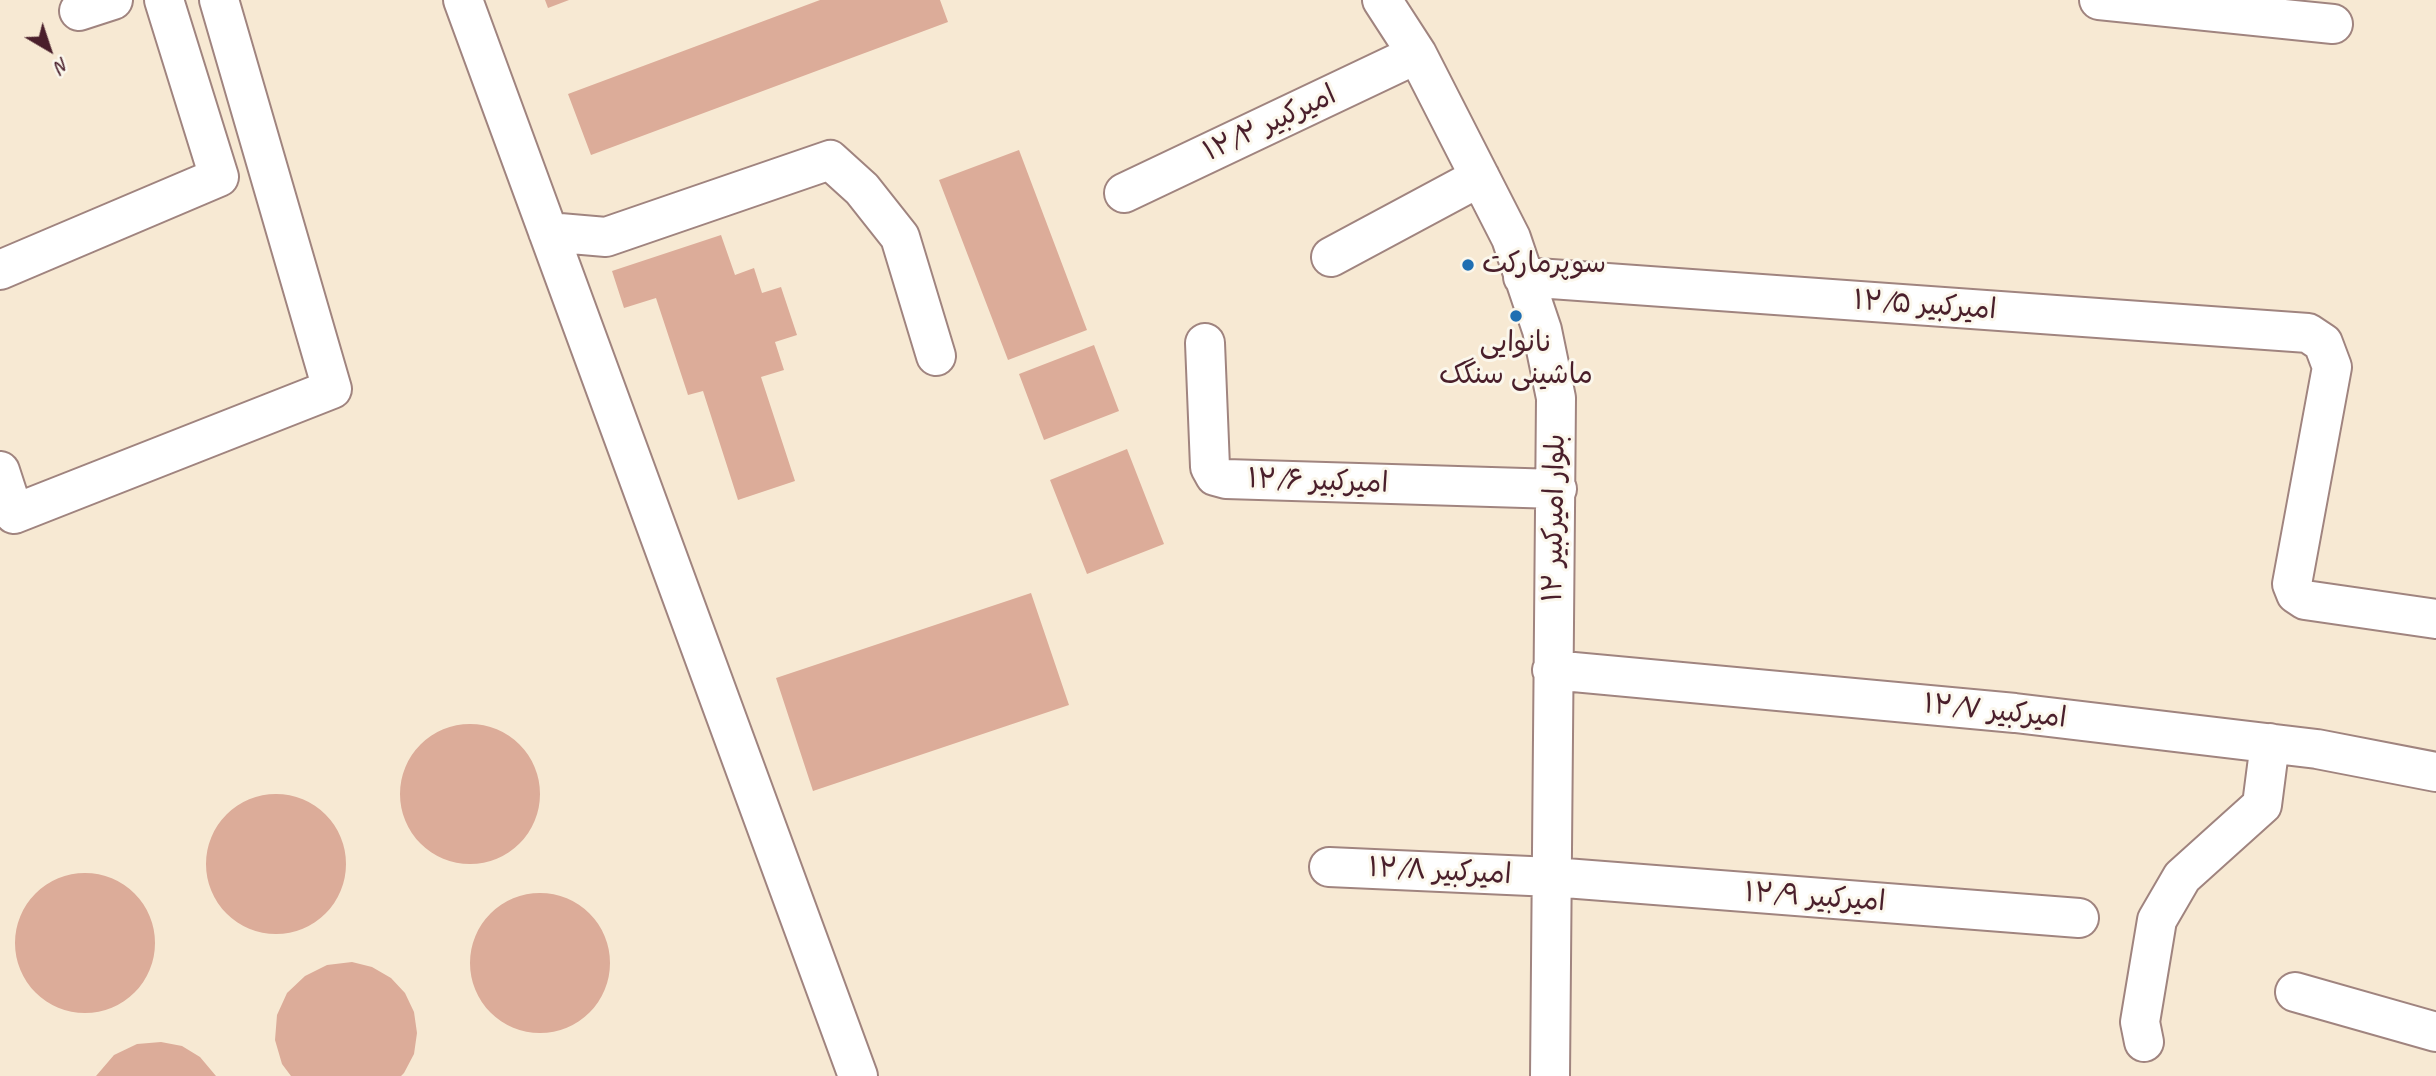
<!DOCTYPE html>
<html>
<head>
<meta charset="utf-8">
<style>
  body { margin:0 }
  #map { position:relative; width:2436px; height:1076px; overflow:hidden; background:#f7e9d3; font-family:Caveat,sans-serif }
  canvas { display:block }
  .north { position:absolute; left:14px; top:14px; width:70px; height:70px; -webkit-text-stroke:5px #fbf7ec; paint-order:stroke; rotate:141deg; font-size:19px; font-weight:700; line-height:28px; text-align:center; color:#4a1f2b }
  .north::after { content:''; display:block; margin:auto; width:24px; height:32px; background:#4a1f2b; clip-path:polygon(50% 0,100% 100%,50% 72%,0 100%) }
</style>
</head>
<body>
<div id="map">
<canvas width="2436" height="1076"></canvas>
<div class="north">N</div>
</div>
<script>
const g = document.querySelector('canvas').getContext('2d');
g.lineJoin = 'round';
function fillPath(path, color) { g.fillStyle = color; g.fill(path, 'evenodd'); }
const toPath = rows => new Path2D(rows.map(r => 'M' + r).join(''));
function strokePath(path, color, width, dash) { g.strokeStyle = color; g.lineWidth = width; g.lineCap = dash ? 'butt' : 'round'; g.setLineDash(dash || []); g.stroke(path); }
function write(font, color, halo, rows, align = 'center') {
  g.font = font + ' Caveat,"Playpen Sans Arabic",sans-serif'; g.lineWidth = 6; g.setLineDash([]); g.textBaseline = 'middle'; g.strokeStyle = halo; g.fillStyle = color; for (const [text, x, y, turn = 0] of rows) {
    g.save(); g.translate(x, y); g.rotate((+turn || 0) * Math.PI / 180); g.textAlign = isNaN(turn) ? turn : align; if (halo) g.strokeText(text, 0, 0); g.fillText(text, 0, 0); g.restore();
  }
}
fillPath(toPath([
  [545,0,569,0,548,8],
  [820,0,940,0,948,22,591,155,568,94],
  [1019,150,1087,330,1008,360,939,180],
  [721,235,735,275,754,268,762,293,781,287,797,335,775,342,784,370,761,377,795,481,738,500,703,391,688,395,656,298,624,308,612,271],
  [1094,345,1119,411,1044,440,1019,374],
  [1127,449,1164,544,1087,574,1050,480],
  [1031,593,1069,705,813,791,776,678],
  '400 794a70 70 0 1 1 140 0a70 70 0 1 1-140 0Z',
  '206 864a70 70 0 1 1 140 0a70 70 0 1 1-140 0Z',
  '15 943a70 70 0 1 1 140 0a70 70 0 1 1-140 0Z',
  '470 963a70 70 0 1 1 140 0a70 70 0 1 1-140 0Z',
  [352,962,372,967,391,978,405,993,414,1012,417,1033,414,1054,404,1073,401,1076,291,1076,282,1064,275,1040,277,1015,287,993,305,976,327,965],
  [161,1042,182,1046,200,1057,216,1076,96,1076,114,1055,137,1044]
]), '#dcac99');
const minor = toPath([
  [463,0,858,1076],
  [1382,0,1417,54,1511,238,1542,330,1556,398,1550,1076],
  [2099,0,2333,24],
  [79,11,113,0],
  [1124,193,1417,54],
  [548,232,606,237,830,160,862,189,900,237,936,356],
  [1331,257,1480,177],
  [0,270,219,177,164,0],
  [1523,277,2308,333,2323,343,2332,367,2292,584,2296,594,2305,600,2436,619],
  [1205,343,1210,467,1215,476,1226,479,1557,489],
  [0,471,14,514,332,389,219,0],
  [1552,670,2015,713,2317,749,2436,772],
  [1329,867,1552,877,2079,918],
  [2295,992,2436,1032],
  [2144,1042,2140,1022,2157,920,2182,877,2262,805,2270,743]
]);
strokePath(minor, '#a0847f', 42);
strokePath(minor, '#fff', 38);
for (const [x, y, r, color] of [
  [1468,265,7,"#1f6fb2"],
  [1516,316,7,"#1f6fb2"]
]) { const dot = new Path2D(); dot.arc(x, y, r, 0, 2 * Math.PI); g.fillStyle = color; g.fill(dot); strokePath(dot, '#fbf7ec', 2.5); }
write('28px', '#4a1f2b', '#fbf7ec', [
  ["۱۲/۲ امیرکبیر",1270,124,-25],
  ["۱۲/۵ امیرکبیر",1925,306,4],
  ["۱۲/۶ امیرکبیر",1318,482,2],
  ["۱۲ بلوار امیرکبیر",1555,518,-89],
  ["۱۲/۷ امیرکبیر",1995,712,6],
  ["۱۲/۸ امیرکبیر",1440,872,3],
  ["۱۲/۹ امیرکبیر",1815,898,4]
]);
write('28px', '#4a1f2b', '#fbf7ec', [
  ["سوپرمارکت",1482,265],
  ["نانوایی",1516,344,"center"],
  ["ماشینی سنگک",1516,376,"center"]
], 'left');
</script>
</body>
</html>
